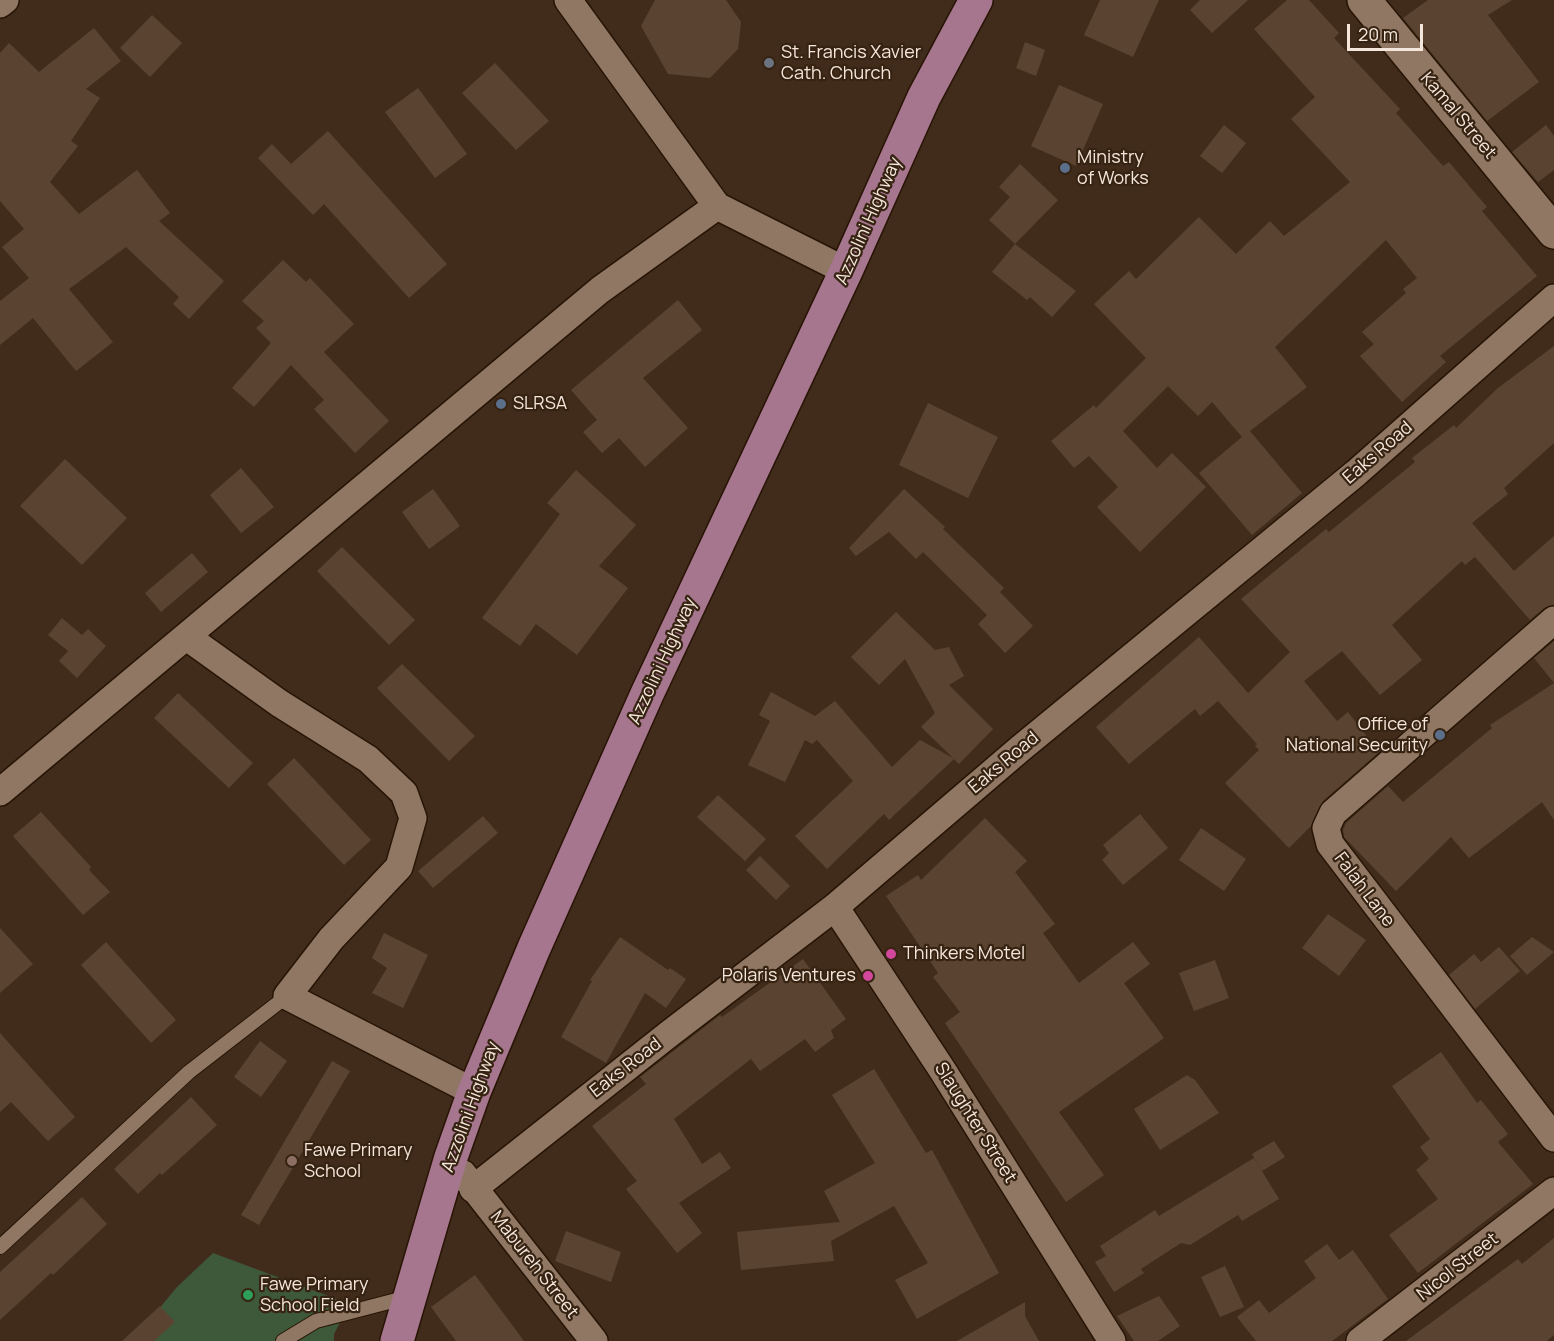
<!DOCTYPE html>
<html>
<head>
<meta charset="utf-8">
<style>
  body { margin:0 }
  #map { position:relative; width:1554px; height:1341px; overflow:hidden; background:#412c1b; font-family:Manrope,sans-serif }
  canvas { display:block }
  .scale { position:absolute; left:1347px; top:24px; width:76px; height:27px; box-sizing:border-box; border:3px solid #f4e6db; border-top:0; padding-left:8px; font-size:18px; line-height:21px; white-space:nowrap; color:#f4e6db; -webkit-text-stroke:4px #362311; paint-order:stroke }
</style>
</head>
<body>
<div id="map">
<canvas width="1554" height="1341"></canvas>
<div class="scale">20 m</div>
</div>
<script>
const g = document.querySelector('canvas').getContext('2d');
g.lineJoin = 'round';
function fillPath(path, color) { g.fillStyle = color; g.fill(path, 'evenodd'); }
const toPath = rows => new Path2D(rows.map(r => 'M' + r).join(''));
function strokePath(path, color, width, dash) { g.strokeStyle = color; g.lineWidth = width; g.lineCap = dash ? 'butt' : 'round'; g.setLineDash(dash || []); g.stroke(path); }
function write(font, color, halo, rows, align = 'center') {
  g.font = font + ' Manrope,sans-serif'; g.lineWidth = 4.5; g.setLineDash([]); g.textBaseline = 'middle'; g.strokeStyle = halo; g.fillStyle = color; for (const [text, x, y, turn = 0] of rows) {
    g.save(); g.translate(x, y); g.rotate((+turn || 0) * Math.PI / 180); g.textAlign = isNaN(turn) ? turn : align; if (halo) g.strokeText(text, 0, 0); g.fillText(text, 0, 0); g.restore();
  }
}
fillPath(toPath([
  [213,1253,350,1304,334,1334,334,1341,132,1341,177,1287]
]), '#3d5939');
fillPath(toPath([
  [655,0,726,0,741,22,738,49,710,78,668,74,641,26],
  [1100,0,1159,0,1133,57,1084,35],
  [1200,0,1248,0,1212,33,1190,10],
  [1287,0,1309,0,1339,33,1334,38,1400,109,1396,113,1443,166,1449,162,1487,207,1482,211,1537,276,1440,356,1446,362,1402,402,1360,356,1374,344,1362,332,1406,293,1403,289,1417,278,1386,240,1275,347,1307,387,1250,431,1302,493,1252,535,1199,473,1242,437,1212,402,1198,416,1168,386,1123,431,1157,468,1172,453,1206,487,1140,552,1097,507,1118,487,1089,456,1074,468,1051,441,1094,405,1096,408,1146,358,1094,304,1129,271,1136,279,1199,217,1236,254,1270,221,1284,236,1350,182,1291,119,1315,97,1254,29],
  [1428,0,1512,0,1488,15,1539,82,1487,121,1403,18],
  [152,15,182,43,150,77,120,48],
  [94,28,121,61,86,89,100,98,71,141,78,146,50,182,79,214,137,170,170,213,159,221,224,281,189,319,173,304,179,297,126,247,69,289,113,342,76,371,33,318,0,345,0,301,29,278,2,247,24,229,0,201,0,53,9,43,39,72],
  [1025,42,1045,50,1036,76,1016,68],
  [495,63,549,121,516,150,462,93],
  [1059,85,1103,104,1076,166,1031,146],
  [418,88,467,154,435,178,385,112],
  [1224,125,1246,143,1222,173,1200,156],
  [1546,125,1554,136,1554,170,1538,182,1512,152],
  [328,131,447,264,409,298,324,204,313,215,258,158,272,144,291,164],
  [1020,164,1058,200,1015,244,989,220,1010,197,999,187],
  [1015,244,1076,291,1052,317,1030,297,1027,300,992,272],
  [283,260,306,282,310,278,354,324,324,352,389,421,355,453,314,409,324,400,291,365,254,407,232,388,271,343,256,328,264,321,242,301],
  [678,300,702,330,643,378,688,428,645,467,619,438,602,453,583,432,597,420,571,390],
  [1554,346,1554,443,1504,488,1508,494,1472,523,1514,571,1554,536,1554,605,1544,608,1530,620,1475,557,1465,565,1462,561,1392,625,1422,660,1380,695,1342,651,1304,681,1337,721,1348,712,1379,752,1323,801,1311,826,1289,848,1225,783,1259,750,1255,746,1257,744,1218,701,1200,716,1195,709,1129,764,1096,727,1199,637,1248,693,1290,652,1241,599,1326,529,1329,532,1415,462,1412,458,1454,425,1456,428,1498,388],
  [928,403,998,437,968,498,899,465],
  [65,459,127,518,82,565,20,506],
  [241,468,274,507,241,533,210,495],
  [576,470,636,525,599,566,628,588,577,655,536,624,520,646,482,618,560,514,547,503],
  [433,489,460,526,429,549,402,512],
  [904,489,945,527,943,529,1004,588,1000,592,1033,626,1005,653,978,624,987,615,923,552,916,559,889,532,856,556,849,548],
  [342,547,415,620,389,645,317,571],
  [192,553,208,572,161,612,145,593],
  [896,612,935,650,949,647,964,676,949,685,993,729,959,764,954,759,889,820,884,814,827,869,795,836,853,781,817,740,812,744,805,740,785,782,748,765,770,721,759,715,771,692,815,716,835,701,892,767,920,740,953,758,921,727,935,713,905,659,879,685,851,657],
  [62,618,82,635,88,629,106,646,77,678,59,661,68,651,48,635],
  [1554,641,1554,820,1542,802,1469,858,1451,837,1396,891,1344,837,1343,830,1346,823,1388,786,1403,802,1492,728,1490,725,1554,683,1534,658],
  [402,664,475,736,449,761,377,688],
  [178,693,253,763,229,788,154,718],
  [294,758,371,840,344,865,267,784],
  [718,795,766,839,745,861,697,817],
  [41,812,91,867,89,870,110,892,83,915,13,836],
  [1140,814,1168,848,1123,885,1102,860,1109,853,1103,845],
  [483,816,498,833,433,888,418,871],
  [985,818,1027,861,1015,872,1055,924,1043,933,1079,983,1133,942,1150,964,1124,983,1164,1038,1059,1112,1104,1175,1066,1202,945,1023,960,1012,933,977,938,973,886,896,918,875,921,880],
  [1201,828,1246,859,1224,891,1179,860],
  [760,856,790,886,776,900,746,870],
  [1328,914,1366,940,1339,976,1302,948],
  [0,928,33,964,0,993],
  [384,933,428,955,403,1008,372,993,387,968,372,958],
  [620,937,668,970,670,968,686,979,666,1008,645,993,606,1063,561,1037,592,981,590,980],
  [1532,937,1554,952,1527,975,1510,956],
  [106,942,176,1020,151,1043,81,965],
  [1499,947,1520,971,1475,1009,1449,975,1474,954,1481,962],
  [803,959,846,1019,831,1030,834,1038,815,1052,805,1039,760,1071,751,1059,674,1119,702,1164,720,1152,731,1168,679,1203,702,1233,677,1253,626,1189,637,1181,592,1126,646,1084,640,1077,720,1015,722,1017],
  [1215,960,1229,998,1194,1011,1179,973],
  [0,1033,75,1117,48,1141,11,1102,0,1112],
  [260,1041,287,1061,261,1097,234,1077],
  [1441,1052,1477,1103,1481,1100,1508,1134,1498,1142,1533,1184,1418,1273,1389,1235,1438,1199,1416,1170,1429,1159,1420,1147,1430,1139,1392,1086],
  [332,1061,350,1071,259,1225,241,1215],
  [874,1069,926,1153,932,1150,999,1273,917,1319,895,1280,928,1263,894,1206,831,1241,834,1261,741,1270,737,1232,840,1222,824,1191,875,1163,832,1095],
  [1187,1075,1195,1080,1219,1113,1160,1150,1134,1109],
  [191,1097,217,1125,162,1175,160,1173,138,1194,114,1169],
  [1274,1141,1285,1157,1262,1171,1252,1154],
  [1254,1158,1279,1199,1242,1221,1238,1215,1190,1245,1181,1243,1141,1269,1144,1273,1114,1292,1095,1262,1106,1256,1100,1246,1155,1210,1159,1216],
  [82,1197,107,1224,53,1275,51,1273,0,1320,0,1272],
  [566,1231,621,1252,611,1282,555,1261],
  [1554,1238,1554,1335,1547,1341,1406,1341,1518,1259,1522,1264],
  [1327,1244,1339,1260,1353,1250,1388,1299,1332,1341,1256,1341,1237,1317,1259,1300,1269,1313,1316,1278,1304,1261],
  [1225,1266,1244,1307,1220,1317,1201,1277],
  [475,1275,524,1341,456,1341,431,1307],
  [1159,1296,1180,1326,1158,1341,1134,1341,1117,1316],
  [1025,1302,1025,1316,1039,1341,957,1341],
  [160,1306,175,1322,154,1341,122,1341]
]), '#5a4431');
const service = toPath([
  [0,1247,189,1072,287,996],
  [283,1341,316,1321,408,1297]
]);
const minor = toPath([
  [568,0,717,206,846,271],
  [0,4,5,0],
  [1554,620,1333,813,1326,828,1330,844,1554,1138],
  [187,637,279,703,368,759,404,793,413,818,399,867,331,939,287,996,474,1092],
  [0,792,600,290,717,206],
  [835,907,943,1071,1112,1341],
  [463,1174,594,1341],
  [473,1189,669,1034,835,907,1021,748,1356,473,1554,298],
  [1360,1341,1554,1191]
]);
const tertiary = toPath([
  [1364,0,1554,232]
]);
const primary = toPath([
  [397,1341,451,1157,474,1092,534,948,647,694,846,271,924,97,976,0]
]);
strokePath(service, '#271404', 16);
strokePath(minor, '#271404', 30);
strokePath(tertiary, '#271404', 36);
strokePath(primary, '#271404', 36);
strokePath(service, '#8f7763', 14);
strokePath(minor, '#8f7763', 27);
strokePath(tertiary, '#8f7763', 33);
strokePath(primary, '#a6758e', 33);
for (const [x, y, r, color] of [
  [769,63,6,"#6b7280"],
  [1065,168,6,"#5c6f8a"],
  [501,404,6,"#5c6f8a"],
  [1440,735,6,"#5c6f8a"],
  [891,954,6,"#d1479c"],
  [868,976,6,"#d1479c"],
  [292,1161,6,"#8d6e63"],
  [248,1295,6,"#2e9e5b"]
]) { const dot = new Path2D(); dot.arc(x, y, r, 0, 2 * Math.PI); g.fillStyle = color; g.fill(dot); strokePath(dot, '#362311', 2); }
write('18px', '#f4e6db', '#362311', [
  ["St. Francis Xavier",781,53],
  ["Cath. Church",781,74],
  ["Ministry",1077,158],
  ["of Works",1077,179],
  ["SLRSA",513,404],
  ["Office of",1428,725,"right"],
  ["National Security",1428,746,"right"],
  ["Thinkers Motel",903,954],
  ["Polaris Ventures",856,976,"right"],
  ["Fawe Primary",304,1151],
  ["School",304,1172],
  ["Fawe Primary",260,1285],
  ["School Field",260,1306]
], 'left');
write('18px', '#f4e6db', '#362311', [
  ["Kamal Street",1458,116,50],
  ["Azzolini Highway",869,221,-66],
  ["Eaks Road",1378,453,-41],
  ["Azzolini Highway",663,661,-65],
  ["Eaks Road",1004,763,-40],
  ["Falah Lane",1364,890,53],
  ["Eaks Road",626,1068,-38],
  ["Azzolini Highway",471,1107,-70],
  ["Slaughter Street",975,1123,58],
  ["Mabureh Street",534,1265,52],
  ["Nicol Street",1458,1267,-38]
]);
</script>
</body>
</html>
